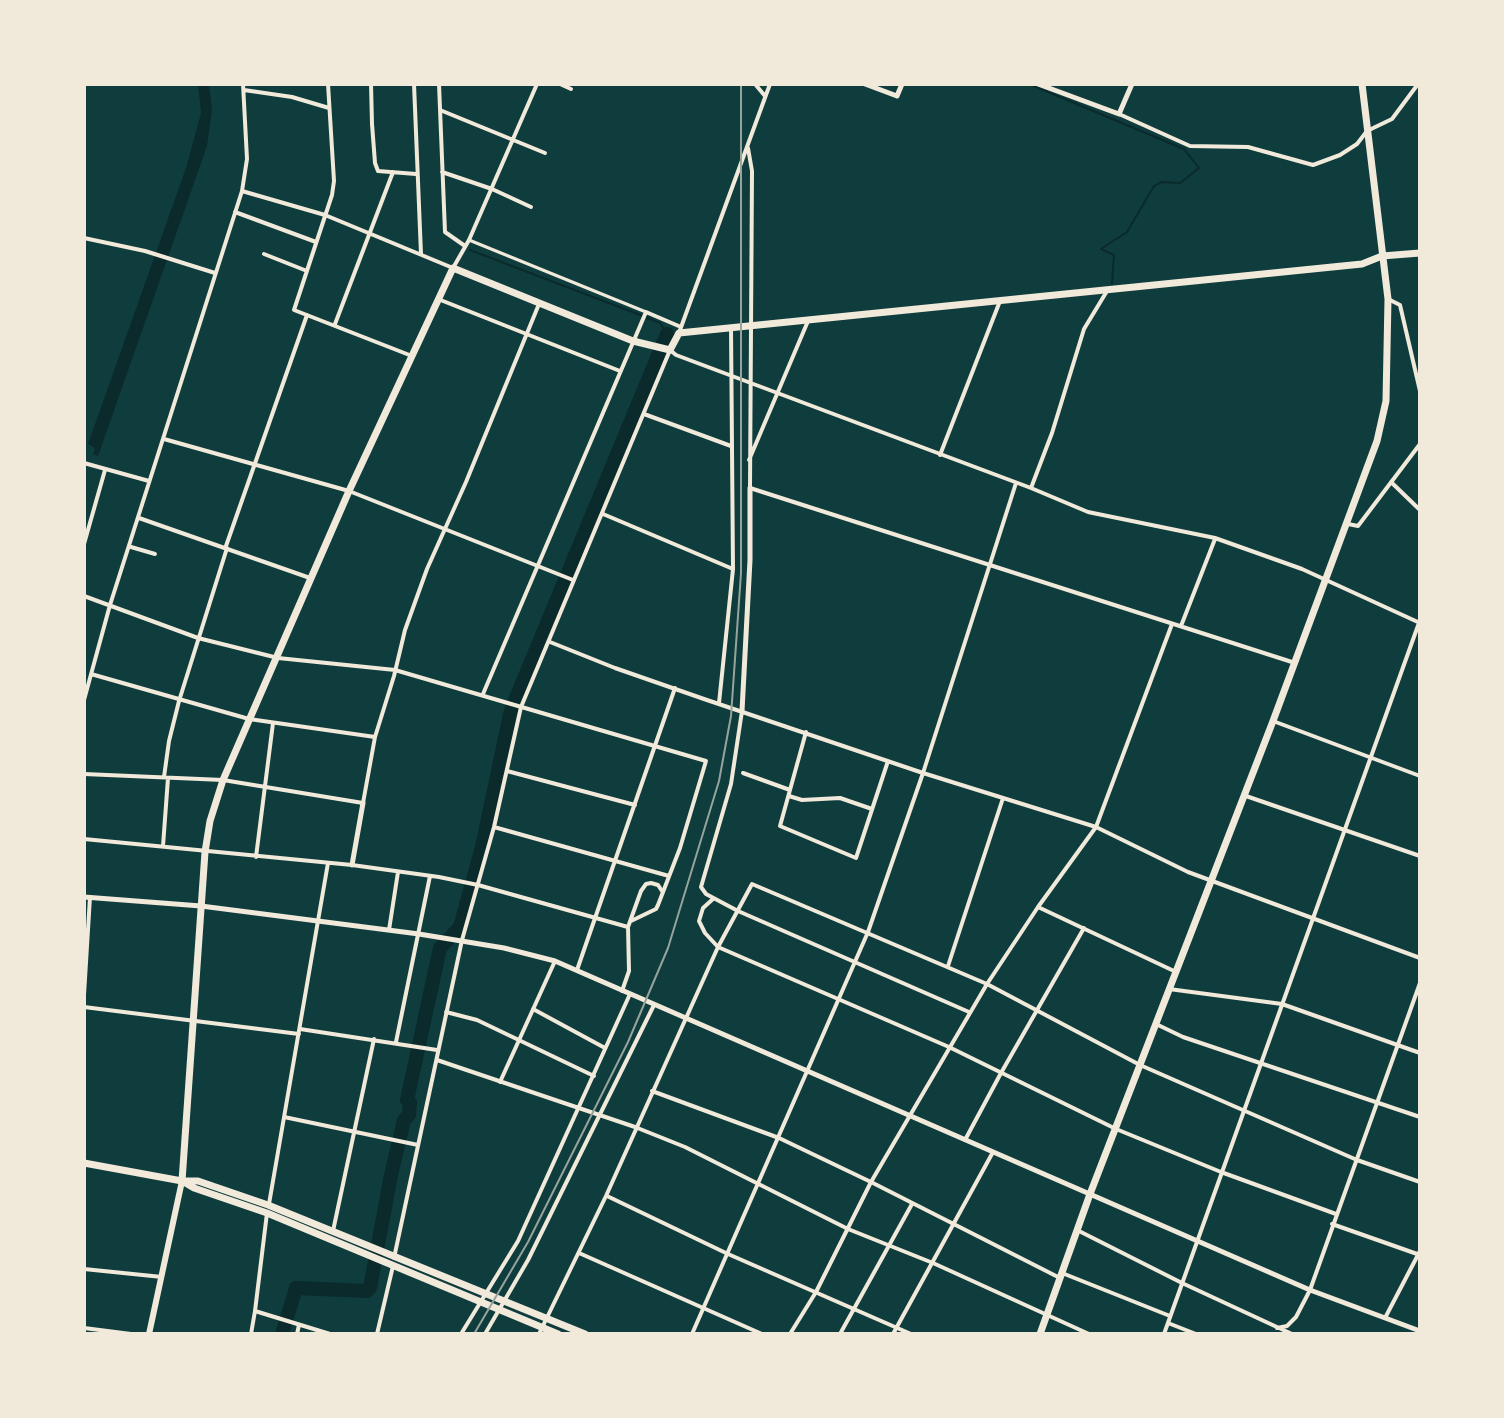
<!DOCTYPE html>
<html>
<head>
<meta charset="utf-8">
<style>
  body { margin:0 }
  #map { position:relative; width:1504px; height:1418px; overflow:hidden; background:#0f3d3e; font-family:"Sofia Sans Condensed",sans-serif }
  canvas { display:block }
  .frame { position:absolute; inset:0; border:86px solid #f1e9da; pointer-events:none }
</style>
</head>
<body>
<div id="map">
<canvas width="1504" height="1418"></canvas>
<div class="frame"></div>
</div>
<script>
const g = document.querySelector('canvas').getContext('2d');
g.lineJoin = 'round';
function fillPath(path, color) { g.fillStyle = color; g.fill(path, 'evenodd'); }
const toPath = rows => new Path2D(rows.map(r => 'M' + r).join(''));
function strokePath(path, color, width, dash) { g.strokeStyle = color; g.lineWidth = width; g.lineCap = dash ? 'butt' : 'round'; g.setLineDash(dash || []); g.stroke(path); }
fillPath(toPath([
  [198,84,209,84,212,110,207,146,98,456,93,454,95,448,88,444,186,168,201,113]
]), '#0a2a2b');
strokePath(toPath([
  [1029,84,1184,149,1199,168,1180,183,1162,182,1154,186,1127,232,1101,249,1114,255,1112,284],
  [470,250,648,318,660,323,667,334]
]), '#0a2a2b', 2);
strokePath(toPath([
  [282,1334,296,1288,367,1291,370,1288,391,1175,404,1120,409,1115,410,1103,407,1100,440,948,460,927,482,847,511,710,667,334]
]), '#0a2a2b', 14);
strokePath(toPath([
  [469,240,646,312]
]), '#f1e9da', 3);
strokePath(toPath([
  [328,84,334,181,332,195,294,310,412,356],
  [371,84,372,124,375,163,378,171,416,174],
  [414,84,421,254],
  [439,84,445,232,465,246],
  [560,84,571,89],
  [755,84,765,96],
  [244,90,292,97,329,108],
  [440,110,545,153],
  [1119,114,1190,146,1248,147,1313,165,1340,155,1357,144,1367,131,1392,119,1418,84],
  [748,148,752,171,750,488,1295,663],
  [442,172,492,189,531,207],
  [242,191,325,215,453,268,469,240,537,84],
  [235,212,316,242],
  [84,238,145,251,215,273],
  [264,254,307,271],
  [438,299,620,371],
  [1388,299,1400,305,1420,391],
  [335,324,393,172],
  [680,330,770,84],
  [644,414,731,446],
  [164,439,349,491,573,580],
  [940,455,1000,301],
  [749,460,808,321],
  [84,463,149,481],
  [1391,482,1420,510],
  [1031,488,1052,433,1084,329,1107,291],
  [603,514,733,569],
  [139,518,310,578],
  [1348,524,1358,526,1420,444],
  [84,544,105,470],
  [226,546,307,315],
  [131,547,155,554],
  [84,596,198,638,278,658,395,670,706,761,680,848,658,905,656,909,631,921],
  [1181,626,1215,539],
  [550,642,615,668,704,699,923,773,1096,827,1188,872,1420,958],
  [91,674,249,719,375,737],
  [483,694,646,312,681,327],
  [84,700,110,605,242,191,247,159,243,84],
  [719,703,733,569,731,327],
  [742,711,731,784,701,887,706,894,738,911,969,1012],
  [1273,721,1420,776],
  [806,732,780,826,856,858,888,761],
  [507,771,635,805],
  [743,773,790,790],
  [84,774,223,780,363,803,375,737,394,676,405,630,427,569,466,482,539,304],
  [164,777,169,741,179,701,227,548],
  [789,796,802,800,840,798,872,809],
  [1246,796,1420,856],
  [494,827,669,876],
  [84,839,352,865,439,877,478,885,628,927],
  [163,846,168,778],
  [256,857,273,723],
  [713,899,703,908,699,921,705,933,718,947,949,1047,1116,1129,1221,1172,1336,1214],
  [1038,907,1174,971],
  [389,930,398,872],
  [948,966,1003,798],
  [577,970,675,688],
  [1169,989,1282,1004,1420,1053],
  [622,991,629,971,628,927,641,891,646,884,651,883,658,885,662,891],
  [84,995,90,897],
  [84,1007,299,1034],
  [533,1009,605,1048],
  [446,1012,477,1020,594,1076],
  [1156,1024,1183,1037,1420,1117],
  [300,1029,437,1050],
  [396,1042,430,876],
  [437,1060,635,1127,685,1147,848,1229,933,1263,1089,1334],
  [500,1082,555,961],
  [652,1091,779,1138,871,1182,1060,1278],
  [284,1117,418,1145],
  [965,1140,1001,1073,1084,928],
  [607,1196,728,1254,911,1334],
  [269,1204,328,863],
  [267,1213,255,1311,330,1334],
  [1332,1224,1420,1255],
  [1077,1230,1182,1283,1292,1334],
  [333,1231,374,1039],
  [579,1253,762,1334],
  [394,1258,462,940,494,827,521,707,670,350,676,355,1031,488,1088,512,1215,538,1302,569,1420,623],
  [84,1269,162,1277],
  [1062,1273,1170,1316],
  [1385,1318,1420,1251],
  [1168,1323,1196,1334],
  [84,1328,131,1334],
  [1277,1328,1287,1326,1296,1317,1310,1290,1420,983],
  [251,1334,255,1311],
  [297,1334,299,1325],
  [377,1334,393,1266],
  [461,1334,518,1241,630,994],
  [485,1334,528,1260,654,1005],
  [539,1334,606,1196,718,947,752,884,987,984,1140,1065,1357,1160,1420,1182],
  [692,1334,868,932,923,773,1016,483],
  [790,1334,816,1292,871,1182,987,984,1038,907,1096,827,1172,624],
  [840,1334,912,1204],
  [893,1334,993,1152],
  [1164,1334,1420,620]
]), '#f1e9da', 4);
strokePath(toPath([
  [865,84,897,96,902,84],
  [1038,84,1119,114,1132,84],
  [742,711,750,560,750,488],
  [352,865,363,803],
  [84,897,201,906,419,934,504,948,555,961,1310,1290,1420,1331]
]), '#f1e9da', 5);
strokePath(toPath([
  [149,1334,182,1181]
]), '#f1e9da', 6);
strokePath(toPath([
  [84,1163,182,1181,198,1181,268,1205,585,1334],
  [182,1181,205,852,210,821,223,780,349,491,453,268,633,341,670,350,679,333,689,332,1362,264,1382,256,1420,253],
  [184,1182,194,1188,267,1213,558,1334],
  [1040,1334,1090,1194,1273,721,1377,441,1386,401,1388,299,1362,84]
]), '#f1e9da', 7);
strokePath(toPath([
  [474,1334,528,1242,628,1042,668,948,719,781,731,716,741,573,741,84]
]), '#97a49c', 2);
</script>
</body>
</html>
